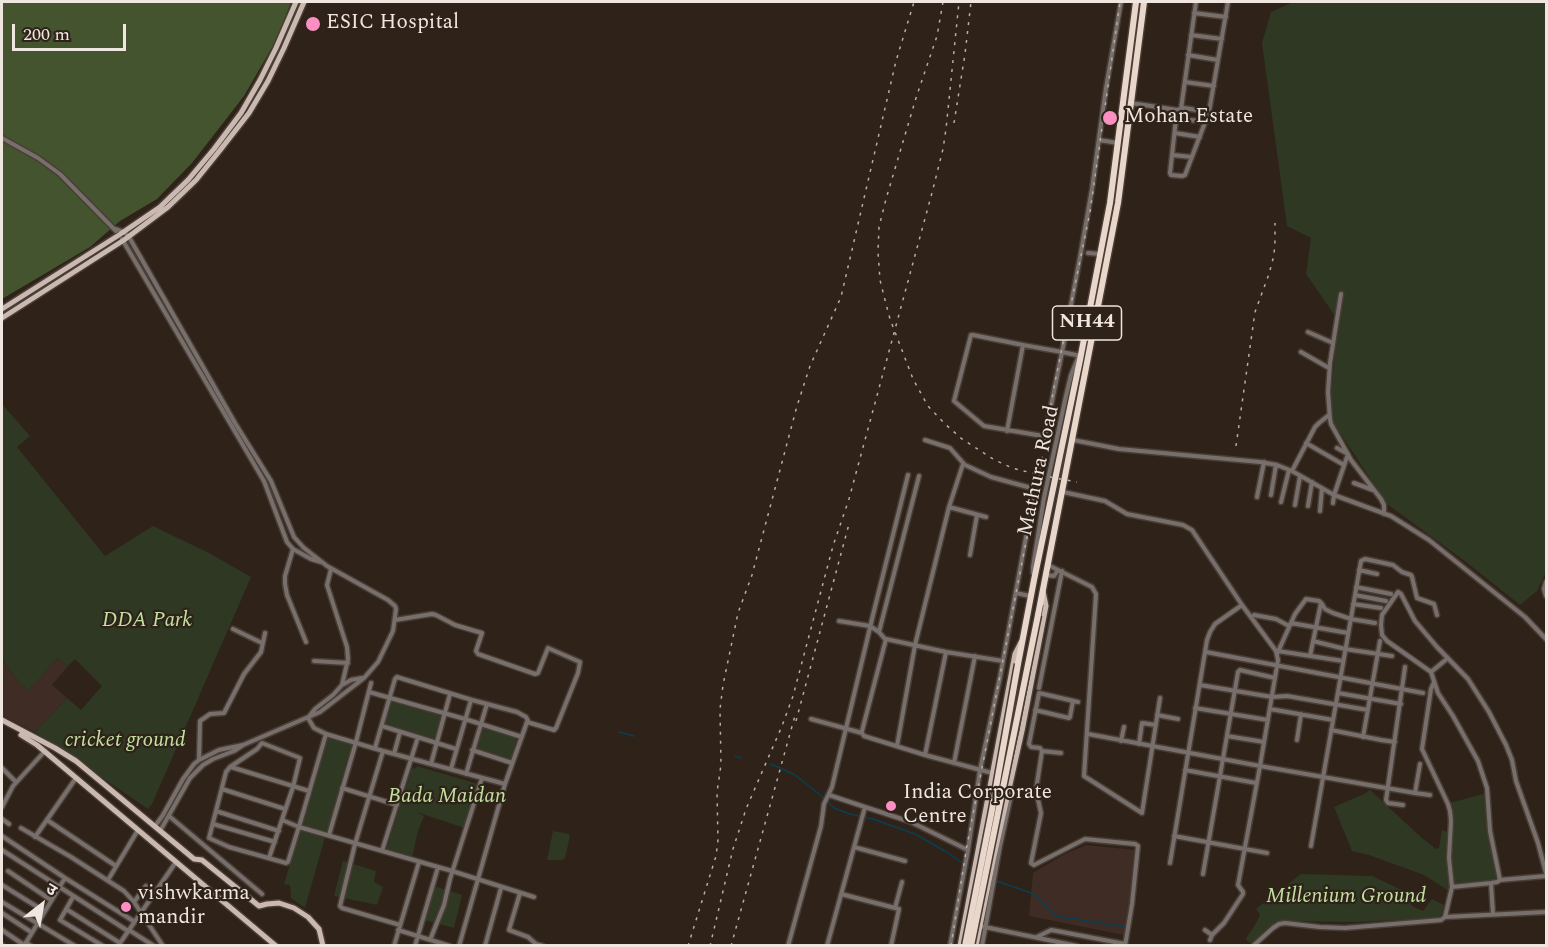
<!DOCTYPE html>
<html>
<head>
<meta charset="utf-8">
<style>
  body { margin:0 }
  #map { position:relative; width:1548px; height:947px; overflow:hidden; background:#2f2219; font-family:Spectral,"Noto Sans Devanagari",serif }
  canvas { display:block }
  .frame { position:absolute; inset:0; border:3px solid #f0e6e0; pointer-events:none }
  .north { position:absolute; left:12px; top:875px; width:60px; height:60px; -webkit-text-stroke:4px #2f2219; paint-order:stroke; rotate:31deg; font-size:16px; font-weight:700; line-height:24px; text-align:center; color:#f0e6e0 }
  .north::after { content:''; display:block; margin:auto; width:21px; height:27px; background:#f0e6e0; clip-path:polygon(50% 0,100% 100%,50% 72%,0 100%) }
  .scale { position:absolute; left:12px; top:24px; width:114px; height:27px; box-sizing:border-box; border:3px solid #f0e6e0; border-top:0; padding-left:8px; font-size:18px; line-height:21px; white-space:nowrap; color:#f0e6e0; -webkit-text-stroke:4px #2f2219; paint-order:stroke }
</style>
</head>
<body>
<div id="map">
<canvas width="1548" height="947"></canvas>
<div class="frame"></div>
<div class="north">उ</div>
<div class="scale">200 m</div>
</div>
<script>
const g = document.querySelector('canvas').getContext('2d');
g.lineJoin = 'round';
function fillPath(path, color) { g.fillStyle = color; g.fill(path, 'evenodd'); }
const toPath = rows => new Path2D(rows.map(r => 'M' + r).join(''));
function strokePath(path, color, width, dash) { g.strokeStyle = color; g.lineWidth = width; g.lineCap = dash ? 'butt' : 'round'; g.setLineDash(dash || []); g.stroke(path); }
function write(font, color, halo, rows, align = 'center') {
  g.font = font + ' Spectral,serif'; g.lineWidth = 4.5; g.setLineDash([]); g.textBaseline = 'middle'; g.strokeStyle = halo; g.fillStyle = color; for (const [text, x, y, turn = 0] of rows) {
    g.save(); g.translate(x, y); g.rotate((+turn || 0) * Math.PI / 180); g.textAlign = isNaN(turn) ? turn : align; if (halo) g.strokeText(text, 0, 0); g.fillText(text, 0, 0); g.restore();
  }
}
fillPath(toPath([
  [58,658,68,666,52,685,67,698,35,732,2,715,2,660,14,676,28,691],
  [1086,845,1135,850,1129,916,1124,935,1029,916,1033,873,1065,854]
]), '#3e2c25');
fillPath(toPath([
  [1293,2,1546,2,1546,572,1537,591,1520,605,1466,562,1387,504,1329,416,1338,320,1306,274,1311,238,1287,226,1262,43,1271,12],
  [2,404,30,436,17,447,105,556,153,526,211,554,251,577,152,804,148,809,35,732,67,698,81,710,102,686,75,659,68,666,58,658,28,691,14,676,2,659],
  [391,700,446,716,437,744,383,728],
  [482,727,517,738,510,763,474,752],
  [327,735,353,742,346,763,328,834,300,825,320,764],
  [417,766,478,784,465,828,416,812,424,816,418,831,412,858,386,850,412,768,415,769],
  [1370,790,1422,838,1436,849,1439,848,1442,830,1447,832,1448,808,1450,803,1487,793,1495,837,1501,884,1451,886,1449,891,1424,875,1369,855,1352,851,1334,807,1364,794],
  [300,830,325,837,305,908,291,898,290,885,284,884],
  [553,831,569,834,570,836,565,858,562,860,547,860],
  [343,861,376,871,374,882,383,887,377,905,334,896],
  [1301,874,1372,876,1406,892,1412,906,1423,911,1432,899,1444,905,1441,918,1356,922,1278,921,1254,942,1251,943,1247,941,1246,938,1255,925,1260,915,1256,909],
  [434,886,462,895,454,928,424,920]
]), '#2e3823');
fillPath(toPath([
  [2,2,291,2,278,37,244,96,192,163,157,199,120,221,90,247,2,299]
]), '#43542f');
strokePath(toPath([
  [619,732,634,736],
  [735,756,741,758],
  [770,764,778,767,795,775,824,798],
  [828,802,834,808,850,814,873,819,915,834,945,851,971,869],
  [994,880,1034,894,1056,916,1125,927]
]), '#0a3e52', 1.5);
const minor = toPath([
  [1194,13,1226,17],
  [1191,35,1222,39],
  [1188,55,1218,60],
  [1185,82,1214,86],
  [1131,103,1177,110,1184,108,1209,112,1228,2],
  [1184,108,1182,119,1178,118,1176,119,1170,173,1171,175,1182,176,1185,175,1209,112],
  [1181,109,1196,2],
  [1182,119,1206,122],
  [1175,133,1200,137],
  [2,138,38,158,60,174,116,231],
  [1099,140,1118,143],
  [1172,155,1192,157],
  [116,229,124,232,129,237,235,423,271,481,294,537,304,548,327,566,388,600,395,606,396,609,393,631,378,662,364,678,320,712,243,745,234,751,213,759,203,765,190,778,160,831],
  [122,239,264,481,287,542,293,549,311,559,321,562],
  [1088,253,1100,254],
  [1341,294,1330,363,1328,392,1330,419,1331,424,1351,460,1381,499,1384,505,1384,514],
  [1308,332,1333,343],
  [1301,352,1329,368],
  [1081,356,1062,352,1023,345,973,335,971,335,954,401,984,426,1043,436,1045,435,1062,352,1081,252,1092,189,1106,88,1121,2],
  [1007,431,1023,345],
  [925,440,950,448,964,464],
  [1073,440,1119,449,1260,462,1277,465,1292,471,1334,495,1391,516,1429,540,1525,617,1546,639],
  [1306,443,1344,465],
  [1292,471,1315,427,1319,423,1329,415],
  [1354,483,1373,490],
  [1063,492,1105,501,1127,514,1183,525,1192,530,1242,605,1276,651,1278,660,1260,766,1088,734],
  [1271,495,1276,465],
  [1257,497,1264,462],
  [1281,502,1289,470],
  [1333,503,1334,495,1348,454,1337,448],
  [1295,505,1300,476],
  [1308,506,1312,482],
  [949,507,963,464,991,477,1035,489,1000,677,980,770,968,850,950,946],
  [1320,511,1322,488],
  [293,549,285,576,285,584,287,595,306,642],
  [970,555,977,515],
  [1048,565,1092,587,1096,594,1084,776,1142,813,1160,698],
  [1359,570,1377,574],
  [1033,573,1033,567,1044,498,1066,396,1071,375,1078,358],
  [1046,575,1054,576,1058,570],
  [1546,582,1544,589,1546,596],
  [1356,587,1391,594],
  [1016,593,1030,596],
  [1355,595,1386,601],
  [1353,604,1381,608],
  [1254,615,1276,619,1289,626],
  [839,621,870,626,879,632,885,639],
  [1291,623,1348,633],
  [233,629,262,643],
  [879,632,919,476],
  [1313,641,1345,649,1392,656],
  [1278,651,1343,661],
  [1206,652,1423,693],
  [1277,654,1295,614,1306,599,1319,601,1322,604,1325,609,1333,613,1351,619,1375,623],
  [1310,656,1321,603],
  [314,661,348,663],
  [1431,672,1448,658],
  [1434,682,1431,689,1422,749,1448,804,1450,811,1451,821,1449,858,1452,887],
  [344,684,351,680,362,678],
  [1200,685,1272,697,1287,696,1368,710],
  [1039,688,1062,571],
  [369,692,465,719,522,737],
  [1338,693,1401,704],
  [1078,702,1039,693,1029,744,1031,747,1040,748,1042,751,1036,790,1041,813,1031,863,1034,865,1085,839,1135,844,1138,846,1132,904,1125,946],
  [1195,708,1268,720],
  [1270,709,1333,720],
  [1035,710,1069,718,1070,717,1073,701],
  [1157,715,1178,719],
  [811,719,862,733],
  [382,726,456,749],
  [1331,730,1381,740,1395,742],
  [326,734,314,728,308,718,315,709,333,695,342,685,348,659,347,647,327,585,331,569],
  [1227,736,1264,742],
  [1363,737,1380,641],
  [1297,740,1301,714],
  [1121,741,1124,727],
  [1139,744,1142,723,1156,725],
  [897,746,915,645,949,507,986,517],
  [375,748,395,679,397,677,472,700,517,712,526,717,528,721],
  [472,750,512,763],
  [383,751,355,844,340,906,342,908,400,925],
  [1042,751,1061,753],
  [394,754,400,732],
  [925,755,946,652],
  [199,760,200,721,210,714,224,713,244,674,261,652,265,633],
  [954,763,975,656],
  [431,764,450,694],
  [231,767,309,791],
  [2,768,16,782],
  [451,769,471,700],
  [1185,770,1256,783],
  [992,773,925,755,864,736,862,733,862,731,886,639,946,652,1003,661],
  [466,774,487,704],
  [342,788,397,805],
  [222,789,285,809],
  [1415,793,1420,764],
  [829,795,865,807],
  [1403,805,1388,803,1386,800,1405,667],
  [2,807,13,786,45,751],
  [216,811,279,831],
  [169,816,262,894],
  [2,819,9,824],
  [47,820,116,866],
  [282,820,299,827,452,871,534,897],
  [213,824,275,842],
  [155,826,163,815,183,779,194,764,199,760,219,750,243,745],
  [21,828,71,857,124,891,134,902,163,946],
  [329,835,356,742,371,683],
  [2,836,65,878,135,922],
  [1174,836,1267,853],
  [35,837,76,778],
  [1311,846,1361,561,1365,559,1393,565,1402,572,1411,575,1412,577,1417,598,1434,604,1437,615],
  [854,847,905,861],
  [2,850,128,931],
  [382,851,418,737],
  [269,858,293,787,300,758,262,743,257,749,230,767,226,772,209,838,229,847,286,863,288,862,301,820,326,734,383,751,505,784,527,722,554,730,556,728,578,673,580,662,548,648,538,673,535,674,478,654,476,651,482,633,455,625,436,615,432,614,395,620],
  [1170,863,1207,640,1210,632,1215,624,1242,605],
  [8,871,51,900],
  [1203,874,1238,672,1240,670,1275,678],
  [108,880,138,830],
  [1500,880,1546,876],
  [1491,883,1493,914],
  [2,885,44,911],
  [520,893,509,930,528,937,536,944,543,946],
  [841,894,899,909,891,946],
  [73,897,60,920,103,946],
  [2,902,75,946],
  [134,902,146,886],
  [895,908,902,882],
  [66,909,120,943],
  [2,913,31,932],
  [1445,917,1546,912],
  [980,926,1077,946],
  [2,930,24,945],
  [129,930,154,946],
  [398,930,450,946],
  [1205,930,1212,935],
  [1037,937,1051,930,1057,931,1125,944],
  [430,940,444,905,450,879,482,778],
  [1210,940,1212,935,1224,923,1243,894,1243,892,1238,885,1260,766,1415,793,1430,795],
  [26,942,31,946],
  [2,945,3,946],
  [24,946,65,878],
  [118,946,176,862],
  [394,946,419,862],
  [415,946,438,867],
  [459,946,505,784],
  [485,946,501,888],
  [788,946,821,826,824,804,832,787,873,615,908,475],
  [827,946,865,807,911,822,968,850],
  [982,946,1000,846,1012,791,1010,786],
  [1253,946,1273,928,1279,924,1285,923,1320,927,1345,928,1441,920,1445,917,1452,887,1491,883,1497,882,1500,880,1490,831,1487,788,1478,761,1453,716,1438,693,1431,672,1387,641,1382,635,1381,625,1382,615,1398,592,1401,594,1415,621,1437,647,1468,679,1489,712,1506,745,1512,760,1516,781,1538,843,1546,873]
]);
const major = toPath([
  [2,309,119,235,160,207,188,180,214,149,241,113,260,80,276,48,296,2],
  [2,318,124,240,168,207,196,180,221,149,249,113,268,81,284,48,304,2],
  [2,720,55,748,76,761,194,859,202,860,259,906,267,904,279,903,294,908,308,917,319,929,323,946],
  [21,735,37,745,276,946],
  [960,946,1015,654,1021,642],
  [976,946,994,856,1022,731,1046,606,1043,591]
]);
const highway = toPath([
  [1038,615,1118,203,1144,2],
  [1018,664,1034,580,1080,360,1110,203,1136,2]
]);
strokePath(minor, '#4a3d35', 7);
strokePath(major, '#4a3d35', 8);
strokePath(highway, '#4a3d35', 9);
strokePath(minor, '#776f6b', 4);
strokePath(major, '#cab9b0', 5);
strokePath(highway, '#ead7cc', 6);
strokePath(toPath([
  [943,2,937,36,916,98,886,199,879,227,878,252,880,280,885,300,890,319,913,379,928,406,945,424,962,439,993,459,1012,468,1044,476,1077,482],
  [954,123,965,54,971,2],
  [1236,446,1255,312,1269,274,1274,255,1275,241,1275,223],
  [796,721,849,524],
  [688,946,716,856,718,840,717,792,721,765,720,709,723,685,738,613,752,575,797,406,810,366,841,297,896,61,914,2],
  [710,946,733,849,746,809,782,726,793,696,833,546,849,499,933,189,943,149,946,129,959,2],
  [731,946,796,712],
  [951,946,967,845,1041,465,1054,387,1090,212,1120,2]
]), '#b8ada7', 1.5, [3, 6]);
const highwayBridge = toPath([
  [965,946,992,810,1018,664],
  [971,946,1038,615]
]);
strokePath(highwayBridge, '#4a3d35', 9, []);
strokePath(highwayBridge, '#ead7cc', 6);
for (const [x, y, r, color] of [
  [313,24,8,"#fc8fc1"],
  [1110,118,8,"#fc8fc1"],
  [891,806,6,"#fc8fc1"],
  [126,907,6,"#fc8fc1"]
]) { const dot = new Path2D(); dot.arc(x, y, r, 0, 2 * Math.PI); g.fillStyle = color; g.fill(dot); strokePath(dot, '#2f2219', 2); }
for (const [x, y, w] of [
  [1087,323,69]
]) { const box = new Path2D(); box.roundRect(x - w / 2, y - 17, w, 34, 4.5); g.fillStyle = '#2f2219'; g.fill(box); strokePath(box, '#f0e6e0', 1.5); }
write('bold 20px', '#f0e6e0', null, [
  ["NH44",1087,323]
]);
write('21px', '#f0e6e0', '#2f2219', [
  ["ESIC Hospital",326,24],
  ["Mohan Estate",1124,118],
  ["India Corporate",903,794],
  ["Centre",903,818],
  ["vishwkarma",138,895],
  ["mandir",138,919]
], 'left');
write('21px', '#f0e6e0', '#2f2219', [
  ["Mathura Road",1040,471,-78]
]);
write('italic 21px', '#c1e1a0', '#2f2219', [
  ["DDA Park",147,622],
  ["cricket ground",125,742],
  ["Bada Maidan",447,798],
  ["Millenium Ground",1346,898]
]);
</script>
</body>
</html>
